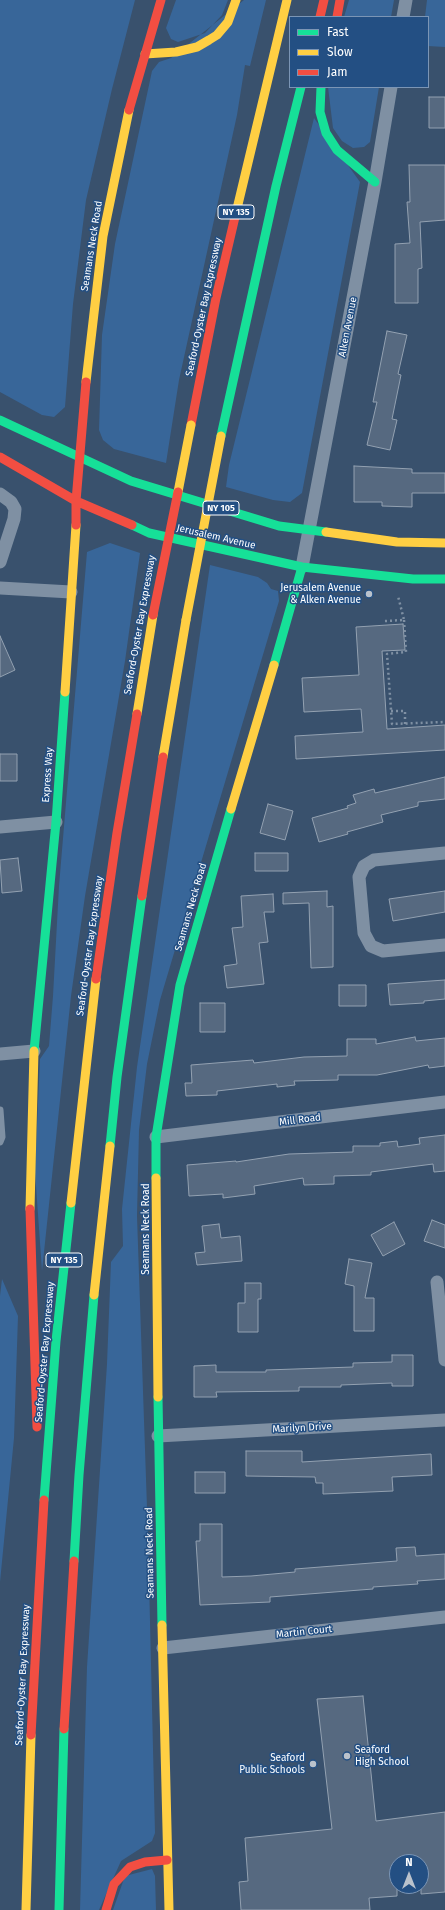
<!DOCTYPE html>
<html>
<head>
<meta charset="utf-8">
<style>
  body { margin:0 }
  #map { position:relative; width:445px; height:1910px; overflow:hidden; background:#39516d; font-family:"Fira Sans",sans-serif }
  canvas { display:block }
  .legend { position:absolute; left:289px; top:16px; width:140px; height:72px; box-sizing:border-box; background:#234f83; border:1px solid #7b95b5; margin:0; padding:5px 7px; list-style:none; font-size:12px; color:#fff }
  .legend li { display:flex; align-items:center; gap:8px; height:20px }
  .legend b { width:20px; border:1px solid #7b95b5 }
  .north { position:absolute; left:389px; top:1854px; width:40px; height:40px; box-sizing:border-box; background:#234f83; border:1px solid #7b95b5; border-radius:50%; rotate:0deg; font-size:11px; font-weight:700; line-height:16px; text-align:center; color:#fff }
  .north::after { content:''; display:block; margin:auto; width:14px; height:18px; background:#bac2cc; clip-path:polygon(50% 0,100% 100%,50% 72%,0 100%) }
</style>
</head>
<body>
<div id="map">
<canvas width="445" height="1910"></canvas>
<ul class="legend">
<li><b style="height:5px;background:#16e098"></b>Fast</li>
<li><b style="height:5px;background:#ffcf43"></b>Slow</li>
<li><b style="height:5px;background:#f24e42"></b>Jam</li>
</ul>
<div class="north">N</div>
</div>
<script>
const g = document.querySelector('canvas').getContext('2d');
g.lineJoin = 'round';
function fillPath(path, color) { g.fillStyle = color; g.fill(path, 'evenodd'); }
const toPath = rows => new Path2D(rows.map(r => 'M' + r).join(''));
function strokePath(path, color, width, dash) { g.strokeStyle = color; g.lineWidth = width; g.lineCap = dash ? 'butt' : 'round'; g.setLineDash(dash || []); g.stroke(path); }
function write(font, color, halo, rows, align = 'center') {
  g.font = font + ' "Fira Sans",sans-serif'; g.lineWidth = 3; g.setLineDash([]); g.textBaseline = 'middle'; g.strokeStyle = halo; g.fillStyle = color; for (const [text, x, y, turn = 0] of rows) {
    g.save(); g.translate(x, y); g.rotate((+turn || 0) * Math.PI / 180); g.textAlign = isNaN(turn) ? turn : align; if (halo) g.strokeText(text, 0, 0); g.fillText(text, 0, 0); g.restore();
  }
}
fillPath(toPath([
  [0,0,135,0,112,89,86,200,73,304,65,407,54,417,42,415,0,392],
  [176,0,228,0,222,15,205,33,178,42,171,39,166,28],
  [244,0,266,0,250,66,245,65,237,115,179,380,166,463,114,449,103,440,99,430,102,335,115,244,152,71,159,62,171,58],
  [349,0,394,0,391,17,344,17],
  [427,0,445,0,445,47,428,46,428,17,425,17],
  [328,87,379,87,370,142,364,147,353,148,342,141,333,128],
  [314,118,360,182,302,493,290,502,273,500,226,487,229,465],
  [110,543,140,553,125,661,85,896,71,996,42,1271,35,1172,40,1059,49,1046,53,996,59,886,87,552],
  [210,565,258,577,267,583,271,589,278,591,279,601,160,1000,147,1064,139,1130,137,1216,148,1537,155,1833,152,1841,121,1861,99,1910,80,1910,87,1667,107,1364,111,1262,123,1246,122,1209,137,1067],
  [2,1279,18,1316,14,1438,0,1582,0,1296],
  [152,1869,155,1876,156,1910,113,1910,125,1876]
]), '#386699');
const building = toPath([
  [429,97,445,97,445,128,429,128,429,97],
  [409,165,445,165,445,220,420,222,422,268,418,269,418,303,395,303,395,244,410,243,407,202,410,202,409,165],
  [387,331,407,335,398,374,401,375,392,419,397,420,390,450,367,445,377,402,373,402,387,331],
  [354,466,412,469,412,473,445,473,445,493,412,493,412,507,382,506,382,502,354,502,354,466],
  [403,624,405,650,382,651,387,729,445,725,445,750,296,759,295,736,363,732,361,709,304,712,302,678,359,675,356,627,403,624],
  [0,636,15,670,0,677,0,636],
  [0,754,17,754,17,781,0,781,0,754],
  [445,777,445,799,418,802,418,806,381,815,383,822,347,832,348,834,319,842,312,818,348,808,347,806,356,803,353,795,374,789,375,793,445,777],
  [268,804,293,811,285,840,260,833,268,804],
  [255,853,288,853,288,871,255,871,255,853],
  [18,858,22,891,2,893,0,860,18,858],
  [327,891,327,907,333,906,333,967,311,968,309,903,283,904,283,893,327,891],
  [445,891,445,912,393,921,389,899,445,891],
  [273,894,274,912,264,912,268,942,259,943,264,984,227,988,224,966,237,964,232,928,243,927,241,896,273,894],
  [445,980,445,999,424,1001,424,1003,390,1005,388,984,445,980],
  [339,985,366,985,366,1006,339,1006,339,985],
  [200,1003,225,1003,225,1032,200,1032,200,1003],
  [415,1037,416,1041,445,1038,445,1066,429,1068,428,1065,377,1075,338,1075,338,1080,294,1081,295,1085,277,1087,277,1084,217,1091,217,1095,186,1096,185,1083,192,1083,191,1065,253,1060,254,1063,304,1057,347,1056,347,1039,376,1039,376,1044,415,1037],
  [445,1135,445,1171,434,1172,433,1164,371,1172,371,1175,334,1176,334,1184,304,1185,303,1178,254,1186,255,1194,223,1198,223,1194,189,1196,187,1165,236,1161,236,1162,289,1154,353,1152,353,1146,380,1146,380,1143,397,1141,398,1147,420,1144,419,1138,445,1135],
  [432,1220,445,1225,445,1248,424,1241,432,1220],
  [394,1222,405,1244,383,1256,371,1235,394,1222],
  [219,1224,221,1238,240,1236,242,1261,197,1265,195,1253,205,1252,202,1226,219,1224],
  [349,1259,372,1263,365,1298,374,1298,374,1331,354,1331,354,1286,345,1284,349,1259],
  [245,1283,261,1283,261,1299,258,1299,258,1332,238,1332,238,1303,245,1303,245,1283],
  [392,1355,413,1355,413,1386,392,1386,392,1383,341,1385,341,1387,299,1387,299,1391,216,1392,217,1397,194,1397,194,1366,216,1365,216,1372,266,1372,266,1370,353,1367,353,1363,392,1362,392,1355],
  [246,1451,302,1451,302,1462,431,1454,432,1475,392,1477,393,1491,323,1494,323,1483,316,1483,315,1477,246,1476,246,1451],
  [195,1472,225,1472,225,1493,195,1493,195,1472],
  [200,1524,222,1524,222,1577,251,1576,295,1572,295,1569,397,1561,396,1548,415,1547,416,1556,445,1554,445,1579,417,1581,418,1584,373,1587,373,1589,270,1597,270,1602,200,1605,196,1541,200,1541,200,1524],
  [363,1696,376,1821,445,1812,445,1892,421,1894,421,1862,397,1862,397,1896,369,1898,370,1910,241,1910,239,1882,248,1881,245,1838,332,1829,317,1699,363,1696]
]);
fillPath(building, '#566980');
strokePath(building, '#93a1b1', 1);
strokePath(toPath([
  [404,620,406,652,387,654,392,724,445,722],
  [385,621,404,620,398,596],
  [391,711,405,711,405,724]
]), '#7f90a3', 2.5, [2, 3]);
strokePath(toPath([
  [0,1110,2,1137,0,1142]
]), '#7f90a3', 7);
strokePath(toPath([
  [403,17,406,0],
  [0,494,11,502,15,509,14,519,0,562],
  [302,567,375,182,391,87],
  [0,588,71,592],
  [0,827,56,822],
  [445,853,374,860,364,866,359,877,364,933,371,946,383,951,445,945],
  [0,1054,34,1051],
  [156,1137,445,1102],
  [437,1282,445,1360],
  [158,1436,445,1420],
  [163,1648,445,1617]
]), '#7f90a3', 13);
strokePath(toPath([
  [321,87,320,112,326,133,337,150,375,182],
  [0,420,131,481,279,526,326,532],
  [221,436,276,186,301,87],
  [132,525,149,533,302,567,413,579,445,579],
  [274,665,302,567],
  [34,1051,56,822,65,692],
  [110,1146,117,1077,142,896],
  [156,1178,156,1137,180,985,231,809],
  [158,1397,162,1625],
  [44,1500,56,1341,71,1203],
  [74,1561,79,1475,94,1295],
  [59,1910,64,1729]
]), '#16e098', 9);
strokePath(toPath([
  [145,54,176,52,197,47,209,40,217,35,228,22,236,0],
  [235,217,287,0],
  [86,382,103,236,129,110],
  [326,532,397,542,445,543],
  [65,692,76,525],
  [137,714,153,615],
  [163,757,186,620],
  [231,809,274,665],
  [156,1178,158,1397],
  [71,1203,96,979],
  [30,1209,34,1051],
  [94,1295,110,1146],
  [162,1625,169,1910],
  [26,1910,31,1735]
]), '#ffcf43', 9);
strokePath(toPath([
  [320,17,324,0],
  [337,17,340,0],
  [129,110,161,0],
  [191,425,216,298,235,217],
  [0,457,76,501,132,525],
  [76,525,76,501,86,382],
  [142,896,163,757],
  [96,979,117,833,137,714],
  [30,1209,37,1427],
  [64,1729,74,1561],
  [31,1735,44,1500],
  [106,1910,114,1884,130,1867,145,1862,167,1860]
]), '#f24e42', 9);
strokePath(toPath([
  [178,492,191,425],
  [186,620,221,436]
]), '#ffcf43', 9);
strokePath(toPath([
  [153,615,178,492]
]), '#f24e42', 9);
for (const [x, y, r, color] of [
  [369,594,4,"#bac2cc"],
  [347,1756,4,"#bac2cc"],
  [313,1764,4,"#bac2cc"]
]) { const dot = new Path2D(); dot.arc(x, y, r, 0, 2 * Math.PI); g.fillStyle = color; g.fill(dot); strokePath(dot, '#234f83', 1.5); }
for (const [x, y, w] of [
  [236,212,36],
  [221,508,36],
  [64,1260,36]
]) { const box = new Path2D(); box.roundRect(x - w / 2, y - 7, w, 14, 3); g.fillStyle = '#234f83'; g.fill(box); strokePath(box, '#fff', 1); }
write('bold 9px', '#fff', null, [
  ["NY 135",236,212],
  ["NY 105",221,508],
  ["NY 135",64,1260]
]);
write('10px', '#fff', '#234f83', [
  ["Seamans Neck Road",92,246,-81],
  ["Seaford-Oyster Bay Expressway",204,307,-78],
  ["Alken Avenue",348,327,-79],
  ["Jerusalem Avenue",216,537,13],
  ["Seaford-Oyster Bay Expressway",140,625,-80],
  ["Express Way",48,775,-86],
  ["Seamans Neck Road",191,907,-74],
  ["Seaford-Oyster Bay Expressway",90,946,-82],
  ["Mill Road",300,1120,-7],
  ["Seamans Neck Road",146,1229,-90],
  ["Seaford-Oyster Bay Expressway",45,1352,-85],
  ["Marilyn Drive",302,1428,-3],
  ["Seamans Neck Road",150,1553,-91],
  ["Martin Court",304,1632,-6],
  ["Seaford-Oyster Bay Expressway",23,1675,-87]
]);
write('10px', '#fff', '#234f83', [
  ["Jerusalem Avenue",361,588],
  ["& Alken Avenue",361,600],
  ["Seaford",355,1750,"left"],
  ["High School",355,1762,"left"],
  ["Seaford",305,1758],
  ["Public Schools",305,1770]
], 'right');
</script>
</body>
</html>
